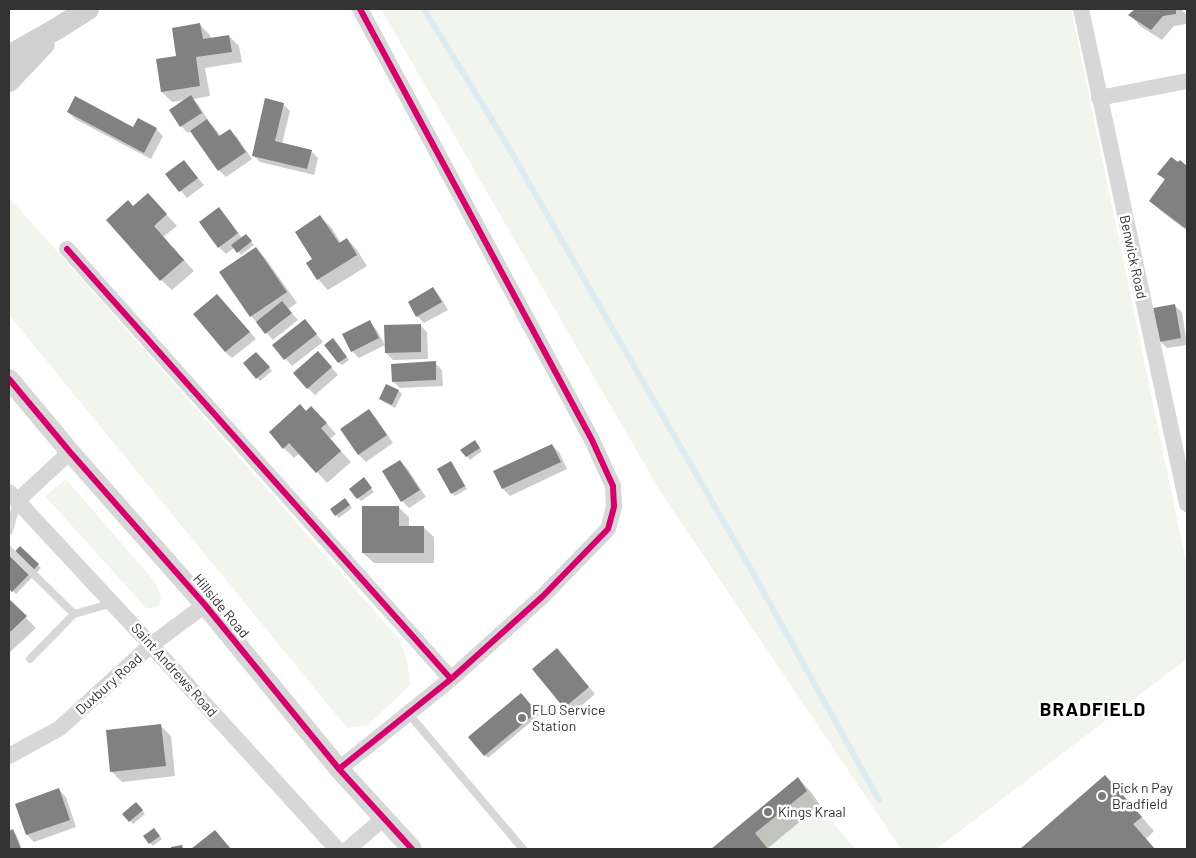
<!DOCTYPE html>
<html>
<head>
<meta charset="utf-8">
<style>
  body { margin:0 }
  #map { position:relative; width:1196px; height:858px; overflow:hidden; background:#fff; font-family:Barlow,sans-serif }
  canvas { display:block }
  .frame { position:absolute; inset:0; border:10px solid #333; pointer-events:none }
</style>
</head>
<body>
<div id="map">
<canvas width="1196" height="858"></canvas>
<div class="frame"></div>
</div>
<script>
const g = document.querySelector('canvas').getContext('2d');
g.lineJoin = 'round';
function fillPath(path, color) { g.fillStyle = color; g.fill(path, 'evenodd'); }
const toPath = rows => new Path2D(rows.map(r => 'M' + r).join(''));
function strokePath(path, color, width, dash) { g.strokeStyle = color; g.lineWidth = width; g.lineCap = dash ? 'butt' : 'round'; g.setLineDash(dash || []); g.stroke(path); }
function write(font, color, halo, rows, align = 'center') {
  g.font = font + ' Barlow,sans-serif'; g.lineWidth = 5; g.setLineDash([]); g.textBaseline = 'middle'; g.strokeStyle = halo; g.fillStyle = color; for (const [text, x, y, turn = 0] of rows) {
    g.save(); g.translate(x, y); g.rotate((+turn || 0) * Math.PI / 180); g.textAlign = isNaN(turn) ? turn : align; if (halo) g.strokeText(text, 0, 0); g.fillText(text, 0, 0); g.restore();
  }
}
fillPath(toPath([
  [381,9,1071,9,1187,567,1187,659,936,849,901,849,660,491],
  [9,197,400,640,407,661,410,685,368,725,347,728,9,315],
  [66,479,155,582,159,591,161,600,158,607,151,608,146,608,45,496],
  [807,791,855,849,768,849,755,833]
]), '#f1f5ed');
fillPath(toPath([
  [1137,9,1181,9,1187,15,1186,24,1174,26,1162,40,1140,26,1130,15],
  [200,25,210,35,211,39,229,36,239,46,242,62,205,68,210,96,193,99,198,104,208,120,208,121,214,127,221,137,230,131,237,137,252,159,226,177,219,170,192,131,188,133,181,126,170,110,186,100,172,102,162,92,178,57],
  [283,104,290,111,282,144,311,151,318,158,314,175,260,162,253,155],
  [68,112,134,128,156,129,163,136,151,159,75,119],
  [184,161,204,185,187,198,167,175],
  [1180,162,1187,167,1187,231,1161,211,1150,201,1166,181,1159,174,1178,164],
  [158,205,177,226,163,237,194,271,172,290,161,280,133,207],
  [219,209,226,216,242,238,249,239,254,245,241,255,235,247,226,254,219,247],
  [320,217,331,227,341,243,347,239,357,250,367,266,328,290,318,279,313,259],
  [256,248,266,259,297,303,288,309,298,320,273,340,251,316,221,272],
  [433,288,439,295,448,310,424,323,417,316,409,302],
  [217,295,256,339,232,358,225,352],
  [1175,306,1182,312,1187,345,1167,348,1160,341],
  [305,321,323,342,292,366,274,345],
  [369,322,376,329,385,345,359,358,352,351],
  [420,325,427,332,428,359,393,360,386,353],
  [336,343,349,360,342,365,338,362],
  [259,356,272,371,260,381,245,364],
  [325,360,338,375,315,395,294,374],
  [435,363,442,370,443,386,400,388,393,381],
  [387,386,399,391,402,394,395,408,384,402,381,399],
  [369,411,376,418,393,443,366,462,359,455,342,430],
  [306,412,322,418,336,434,330,439,351,462,327,483,300,453,294,458,284,448],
  [478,445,482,451,470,460,462,450],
  [552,445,559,452,567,469,510,496,503,489,495,471],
  [400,461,407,468,426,497,409,508,402,501],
  [451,463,454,466,467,489,455,496,452,493],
  [366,482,374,492,361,501,351,489],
  [348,503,352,508,339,518,336,515],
  [398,507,409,517,409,527,423,527,434,537,434,563,374,563,363,553],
  [20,547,41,568,16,594,9,587,9,560],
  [9,601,36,628,9,653],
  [564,657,595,694,572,714,565,707],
  [524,698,539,715,488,758,485,755],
  [161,726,171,736,175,776,122,782,111,771],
  [1105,777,1119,791,1154,831,1146,839,1155,849,1022,849],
  [798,778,811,792,820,805,768,848,769,849,713,849],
  [59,790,66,797,76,827,34,842,27,835,17,805],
  [139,806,145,814,133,824,124,814],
  [12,831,16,834,22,849,10,849,9,832],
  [157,832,162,839,153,846,145,837]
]), '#0003');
strokePath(toPath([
  [424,9,503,138,753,573,879,800]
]), '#ddebf3', 6);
fillPath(toPath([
  [1135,9,1176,9,1176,14,1163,16,1151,30,1128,15],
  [200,23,203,39,229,35,232,52,196,57,200,86,161,92,156,59,176,56,172,28],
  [191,95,202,113,180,127,169,110],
  [75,96,133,127,138,118,157,128,144,153,67,112],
  [265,98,284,103,275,141,312,150,307,169,252,156],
  [207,119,219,136,230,129,246,152,218,171,190,131],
  [1171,157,1178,162,1180,160,1187,166,1187,226,1185,228,1149,201,1165,179,1157,174],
  [184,160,198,178,179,192,165,174],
  [148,193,167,214,154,226,184,260,160,281,106,220,128,200,133,206],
  [219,207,238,233,218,248,199,222],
  [320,215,339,243,347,238,357,255,317,280,306,263,312,259,295,232],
  [246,234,252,241,237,253,231,245],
  [256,247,287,292,250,317,219,272],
  [433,287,442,302,416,317,408,302],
  [217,294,250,332,225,352,193,314],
  [282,301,292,313,265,334,256,322],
  [1175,304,1181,338,1159,342,1153,308],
  [305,319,317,334,284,360,272,345],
  [370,320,379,338,351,352,342,334],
  [421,324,421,352,385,353,384,325],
  [333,338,347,357,338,363,324,345],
  [318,351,332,367,307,389,293,373],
  [256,352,270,367,256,379,243,363],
  [436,361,436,380,392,382,391,364],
  [386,384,399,390,392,405,379,399],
  [300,404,306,411,311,406,327,423,321,428,341,451,316,473,289,443,283,449,269,432],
  [369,409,387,435,358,455,340,429],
  [475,440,480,448,466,457,460,450],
  [552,444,561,462,502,489,493,471],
  [400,460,420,490,401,502,382,471],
  [451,461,465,486,451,494,437,469],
  [364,477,372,488,357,499,349,489],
  [345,498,350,505,335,516,330,509],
  [362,506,399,506,399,526,424,526,424,553,362,553],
  [20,546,39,564,12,592,9,589,9,558],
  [9,599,27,616,9,633],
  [557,648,589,687,564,708,532,669],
  [521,693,537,712,484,756,468,737],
  [161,724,166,766,110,772,106,730],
  [1105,775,1142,817,1133,824,1155,849,1020,849],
  [798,777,807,791,755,833,768,849,711,849],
  [59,788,70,820,26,835,15,804],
  [136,802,143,810,129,822,122,814],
  [154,828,160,836,149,844,143,836],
  [13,829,21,849,9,849,9,831],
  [215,830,231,849,191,849],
  [182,845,183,849,171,849,171,847]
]), '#818181');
strokePath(toPath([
  [9,531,17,502],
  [9,550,74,614,113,603],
  [30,659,74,614],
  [408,713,523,849]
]), '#d7d7d7', 8);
strokePath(toPath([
  [1081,9,1187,504],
  [1099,98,1187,81],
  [67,249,451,679],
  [9,492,151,645,337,849],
  [17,501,70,452],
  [9,756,60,728,151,645,205,605],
  [339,769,451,679,543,596,608,529,614,507,613,486,592,440,360,9],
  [348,849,384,818]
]), '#d7d7d7', 16);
strokePath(toPath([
  [9,379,70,452,205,605,339,769,412,849]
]), '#d7d7d7', 20);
strokePath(toPath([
  [9,56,58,28,88,9],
  [9,81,44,44]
]), '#d0d0d0', 22);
strokePath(toPath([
  [67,249,451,679],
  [9,379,70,452,205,605,339,769,412,849],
  [339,769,451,679,543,596,608,529,614,507,613,486,592,440,360,9]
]), '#d6006c', 6);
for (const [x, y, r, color] of [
  [522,718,5,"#7a7a7a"],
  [1102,796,5,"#7a7a7a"],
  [768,812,5,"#7a7a7a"]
]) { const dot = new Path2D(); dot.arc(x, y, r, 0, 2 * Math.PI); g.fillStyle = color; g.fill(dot); strokePath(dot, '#fff', 2); }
write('14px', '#333', '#fff', [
  ["Benwick Road",1133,257,78],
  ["Hillside Road",221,606,50],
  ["Saint Andrews Road",174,670,48],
  ["Duxbury Road",109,684,-42]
]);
write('14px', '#333', '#fff', [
  ["FLO Service",532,710],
  ["Station",532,726],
  ["Pick n Pay",1112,788],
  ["Bradfield",1112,804],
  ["Kings Kraal",778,812]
], 'left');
g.letterSpacing = '1px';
write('bold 19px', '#000', '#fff', [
  ["BRADFIELD",1093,710]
]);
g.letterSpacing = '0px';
</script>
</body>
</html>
